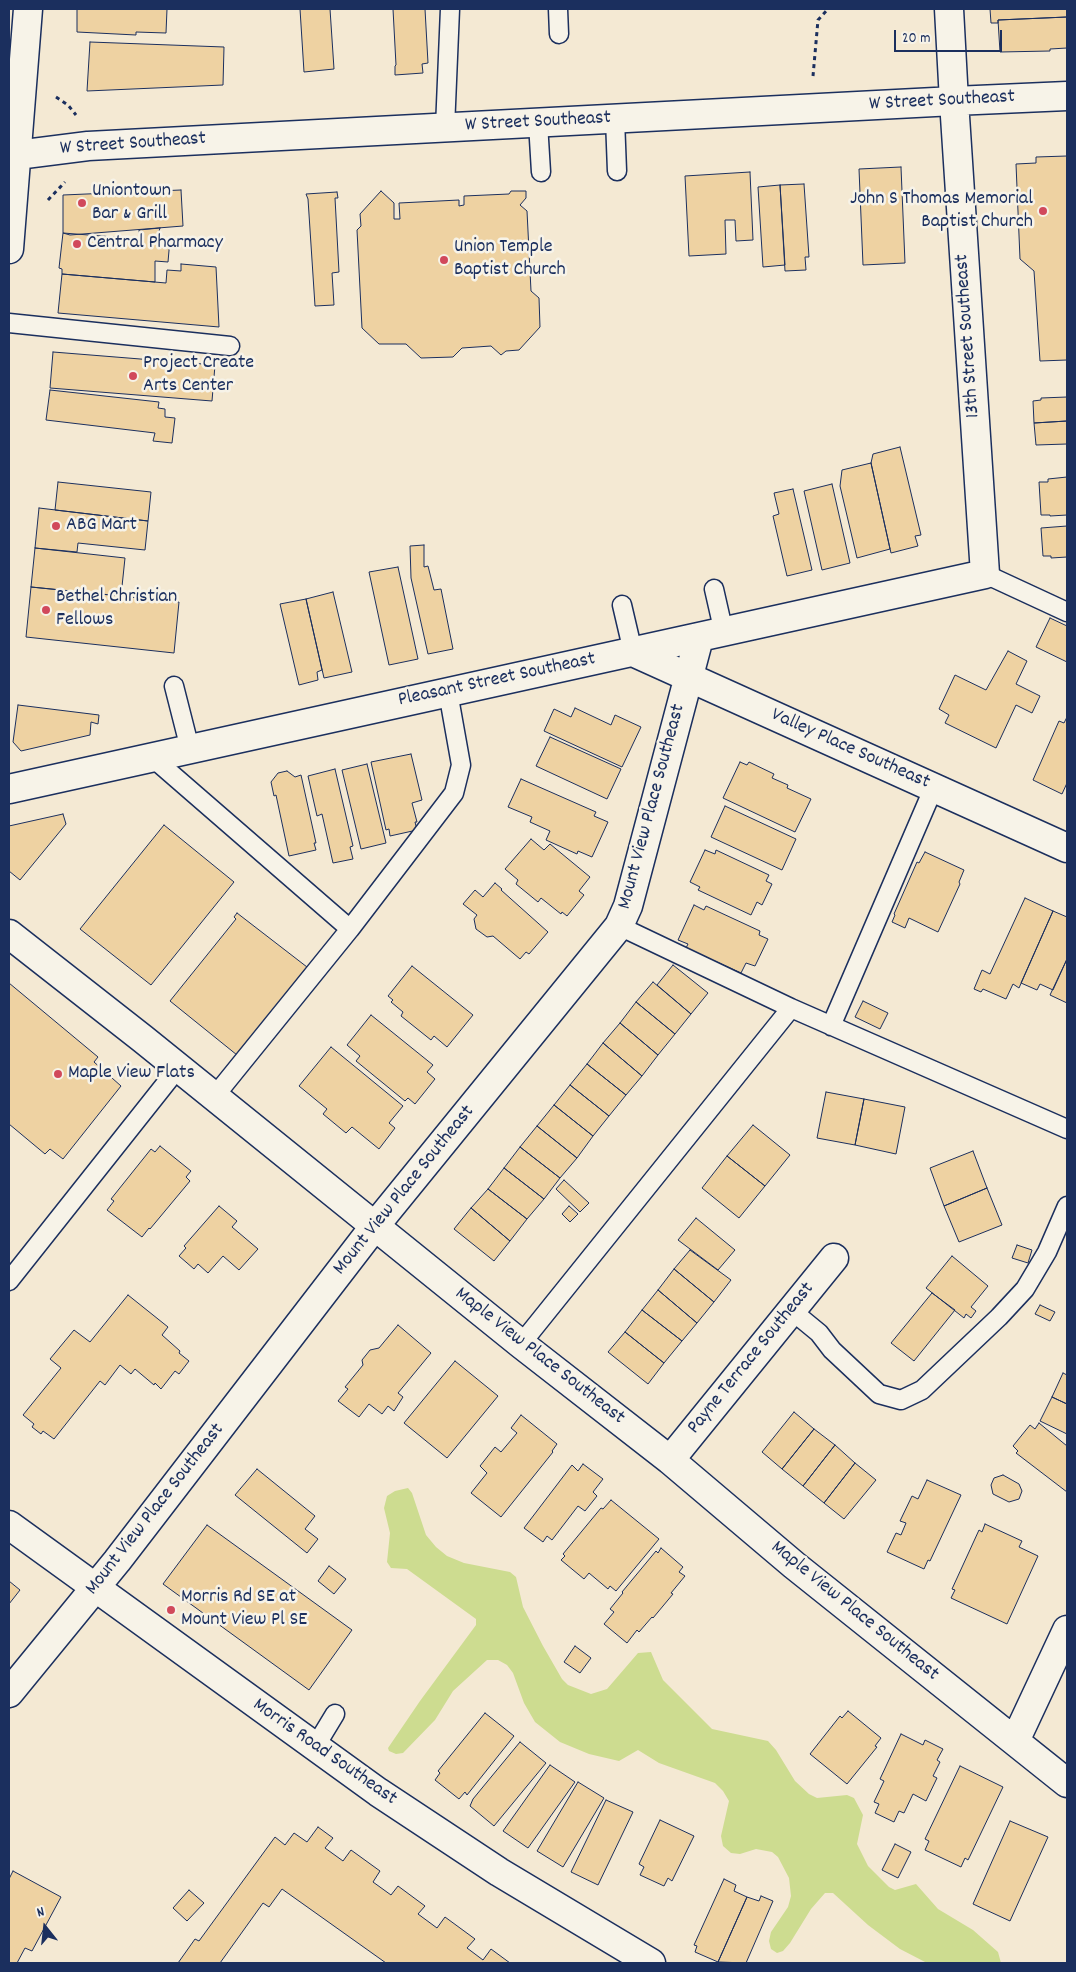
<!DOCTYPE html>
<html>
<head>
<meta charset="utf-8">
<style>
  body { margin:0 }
  #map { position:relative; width:1076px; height:1972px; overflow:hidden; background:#f4e9d3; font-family:Dekko,sans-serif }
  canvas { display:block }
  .frame { position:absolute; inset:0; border:10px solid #1b2f5e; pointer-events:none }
  .north { position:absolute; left:20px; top:1902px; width:50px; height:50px; -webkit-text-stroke:4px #f7f3e8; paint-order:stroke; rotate:344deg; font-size:14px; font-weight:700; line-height:20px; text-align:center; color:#1b2f5e }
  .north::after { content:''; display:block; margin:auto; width:18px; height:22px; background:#1b2f5e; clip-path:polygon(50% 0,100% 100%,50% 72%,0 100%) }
  .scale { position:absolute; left:894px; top:30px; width:108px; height:22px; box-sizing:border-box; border:2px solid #1b2f5e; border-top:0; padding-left:6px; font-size:15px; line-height:18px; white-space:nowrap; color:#1b2f5e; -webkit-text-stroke:4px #f7f3e8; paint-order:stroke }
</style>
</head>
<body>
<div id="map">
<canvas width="1076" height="1972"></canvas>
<div class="frame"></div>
<div class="north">N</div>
<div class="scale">20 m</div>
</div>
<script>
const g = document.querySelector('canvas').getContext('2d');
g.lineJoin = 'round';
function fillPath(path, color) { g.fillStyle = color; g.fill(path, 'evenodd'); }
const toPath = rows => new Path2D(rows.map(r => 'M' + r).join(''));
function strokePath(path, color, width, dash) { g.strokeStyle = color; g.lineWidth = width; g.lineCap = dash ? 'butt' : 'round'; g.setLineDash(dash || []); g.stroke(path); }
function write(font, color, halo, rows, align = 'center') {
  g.font = font + ' Dekko,sans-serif'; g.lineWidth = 5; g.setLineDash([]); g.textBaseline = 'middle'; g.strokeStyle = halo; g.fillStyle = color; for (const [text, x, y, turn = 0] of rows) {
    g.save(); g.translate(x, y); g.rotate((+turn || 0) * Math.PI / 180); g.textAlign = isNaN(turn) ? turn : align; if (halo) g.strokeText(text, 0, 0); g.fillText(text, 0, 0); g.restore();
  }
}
fillPath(toPath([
  [408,1488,412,1493,426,1535,436,1547,447,1556,464,1563,510,1572,516,1577,523,1607,543,1646,562,1679,568,1685,591,1694,607,1689,638,1653,651,1652,663,1680,712,1729,768,1741,776,1750,795,1781,809,1794,817,1798,847,1795,854,1798,863,1815,857,1844,868,1866,889,1887,895,1890,916,1884,938,1909,973,1930,998,1952,1001,1963,927,1963,900,1949,868,1925,833,1893,825,1893,811,1909,790,1943,783,1951,777,1953,771,1949,769,1941,771,1932,788,1907,791,1896,789,1878,778,1857,772,1852,756,1849,740,1854,731,1853,723,1846,721,1836,729,1801,723,1791,715,1783,659,1763,638,1750,619,1761,589,1754,560,1742,535,1722,524,1703,513,1673,507,1665,498,1660,487,1660,453,1691,435,1720,403,1753,396,1754,389,1751,388,1748,420,1701,476,1625,476,1619,407,1569,391,1568,387,1562,390,1533,384,1508,387,1496,395,1491]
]), '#cddc90');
const building = toPath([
  [77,9,167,9,166,33,136,32,136,35,77,32,77,9],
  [300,9,330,9,334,69,304,72,300,9],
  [393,9,425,9,428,63,422,64,423,73,395,75,395,66,396,65,393,9],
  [990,9,1067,9,1067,17,998,20,998,23,991,23,990,9],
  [1067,17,1067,48,1050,49,1050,51,1000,52,998,20,1067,17],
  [90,42,224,47,223,85,87,91,90,42],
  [1067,156,1067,360,1040,361,1034,271,1020,259,1016,164,1036,163,1036,157,1067,156],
  [901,167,905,263,863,265,859,169,901,167],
  [750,172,753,240,736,241,735,220,725,220,726,254,689,256,685,176,750,172],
  [804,184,809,257,805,257,806,270,785,271,780,185,804,184],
  [780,185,785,265,763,267,758,187,780,185],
  [181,190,183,226,70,235,63,233,63,195,181,190],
  [381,191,394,203,394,219,400,219,399,203,459,200,459,206,464,205,464,196,509,194,511,191,526,191,526,198,520,205,527,211,531,291,539,298,540,327,519,350,506,351,501,355,491,346,462,348,453,357,421,358,406,344,379,344,362,328,357,230,361,226,360,214,381,191],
  [337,192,338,198,335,198,339,272,332,273,334,305,315,306,308,199,306,194,337,192],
  [160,228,156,242,170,239,168,262,155,261,155,282,62,274,62,269,59,268,63,233,140,239,139,230,160,228],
  [181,264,216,267,219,327,58,313,62,274,166,283,167,270,181,271,181,264],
  [53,352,215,365,212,401,50,388,53,352],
  [50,390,159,402,158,408,165,409,165,417,175,418,172,443,153,441,155,433,46,420,50,390],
  [1067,397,1067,421,1034,423,1033,401,1041,400,1041,398,1067,397],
  [1067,421,1067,444,1036,445,1034,423,1067,421],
  [900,447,921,535,915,536,918,546,891,553,871,463,873,454,900,447],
  [871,463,890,549,857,558,840,486,842,470,871,463],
  [1067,477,1067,515,1050,516,1050,515,1041,515,1039,482,1048,482,1048,479,1067,477],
  [58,482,151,492,148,521,55,510,58,482],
  [832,484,850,563,822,570,804,491,832,484],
  [793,489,812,570,787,576,773,516,779,514,774,493,793,489],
  [39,508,148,521,145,550,78,543,77,552,35,548,39,508],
  [1067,526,1067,557,1051,558,1051,556,1043,556,1041,528,1067,526],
  [424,545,424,567,428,566,434,590,441,589,453,649,428,654,411,578,410,546,424,545],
  [35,548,125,558,121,596,31,587,35,548],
  [398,567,418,659,389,665,369,572,398,567],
  [31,587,179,602,174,653,26,637,31,587],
  [333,592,352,672,324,678,306,599,333,592],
  [306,599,322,670,317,672,318,680,299,685,280,604,306,599],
  [1050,618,1067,626,1067,662,1036,647,1050,618],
  [1008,651,1027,661,1016,684,1040,696,1032,713,1016,705,996,748,945,723,949,715,939,709,955,675,986,690,1008,651],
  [18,705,99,715,98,724,91,722,90,735,21,751,13,742,18,705],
  [575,708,611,725,615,715,641,727,622,767,544,731,554,709,571,717,575,708],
  [1067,717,1067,783,1062,794,1033,780,1059,721,1064,723,1067,717],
  [550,737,621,769,607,799,536,766,550,737],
  [411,754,422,800,412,803,417,822,415,822,417,830,390,836,389,829,386,830,371,762,411,754],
  [740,762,747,765,749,762,774,774,772,778,788,785,787,788,811,799,795,832,723,798,740,762],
  [367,764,386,843,361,849,342,770,367,764],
  [335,769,353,846,350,847,353,859,333,863,322,814,317,816,308,776,335,769],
  [287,771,295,777,301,775,316,843,314,843,316,850,289,856,276,795,274,796,271,782,278,773,287,771],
  [521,779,596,812,594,816,608,822,592,857,578,851,577,854,546,840,550,831,530,822,532,817,508,807,521,779],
  [725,806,796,839,782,870,711,837,725,806],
  [63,814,66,824,20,880,9,871,9,826,63,814],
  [164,825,234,882,151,985,80,929,164,825],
  [531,839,544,850,550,844,590,877,579,891,584,895,567,916,562,912,561,914,541,898,538,902,516,884,518,880,505,869,531,839],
  [705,850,715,854,716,850,769,875,766,881,772,884,762,905,757,902,751,915,698,890,700,887,690,882,705,850],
  [925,852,964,870,959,882,960,884,938,932,909,918,905,928,892,922,895,915,894,914,917,862,919,863,925,852],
  [495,883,502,889,501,890,548,932,529,954,526,952,520,959,493,936,487,937,476,929,474,919,477,915,463,904,475,890,483,897,495,883],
  [1025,898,1053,911,1019,988,1013,984,1006,999,983,989,981,992,974,989,982,970,990,974,1025,898],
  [694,905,704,910,706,906,760,931,759,935,768,939,755,966,746,963,741,973,686,948,688,944,678,940,694,905],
  [1053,911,1067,917,1067,959,1053,990,1040,984,1037,990,1021,983,1053,911],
  [237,913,307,967,237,1055,170,1001,236,919,234,917,237,913],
  [1067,959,1067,1003,1050,995,1067,959],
  [673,965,708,993,691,1014,657,985,673,965],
  [412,966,473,1015,447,1047,434,1036,431,1040,401,1016,403,1012,391,1002,393,1000,388,996,412,966],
  [653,982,691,1014,675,1034,636,1002,653,982],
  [9,983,98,1057,94,1062,121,1086,63,1159,50,1149,45,1154,9,1124,9,983],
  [863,1001,888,1013,880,1029,855,1017,863,1001],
  [636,1002,675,1034,658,1055,620,1023,636,1002],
  [371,1015,433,1065,427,1072,435,1079,415,1104,408,1098,405,1101,356,1061,360,1056,347,1045,371,1015],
  [620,1023,658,1055,642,1076,603,1043,620,1023],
  [603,1043,642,1076,626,1095,587,1064,603,1043],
  [331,1047,403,1106,389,1123,395,1128,379,1149,352,1127,346,1133,323,1114,327,1109,299,1086,331,1047],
  [587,1064,626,1095,609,1116,570,1085,587,1064],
  [570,1085,609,1116,593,1136,554,1105,570,1085],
  [826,1092,864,1099,855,1145,817,1138,826,1092],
  [864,1099,905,1107,896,1154,855,1145,864,1099],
  [554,1105,593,1136,577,1158,537,1126,554,1105],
  [753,1125,790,1155,765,1186,727,1156,753,1125],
  [537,1126,577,1158,560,1178,520,1147,537,1126],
  [160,1146,191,1171,186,1177,190,1181,150,1229,149,1228,142,1237,107,1210,114,1201,111,1199,151,1149,155,1152,160,1146],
  [520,1147,560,1178,544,1199,504,1168,520,1147],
  [973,1151,987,1188,944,1206,930,1168,973,1151],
  [727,1156,765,1186,739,1218,702,1188,727,1156],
  [504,1168,544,1199,527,1219,488,1189,504,1168],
  [564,1180,589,1203,580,1212,556,1189,564,1180],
  [987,1188,1002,1225,959,1242,944,1206,987,1188],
  [488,1189,527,1219,510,1241,471,1208,488,1189],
  [219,1206,237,1221,232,1227,258,1249,239,1270,223,1256,208,1273,198,1264,194,1269,179,1256,186,1248,184,1246,219,1206],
  [569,1206,578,1214,570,1222,562,1214,569,1206],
  [471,1208,510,1241,494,1261,454,1229,471,1208],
  [696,1218,735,1250,718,1270,678,1240,696,1218],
  [1017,1245,1032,1250,1028,1263,1012,1258,1017,1245],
  [690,1250,731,1280,714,1302,674,1269,690,1250],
  [952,1256,988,1286,971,1307,976,1311,971,1318,966,1314,964,1318,926,1288,952,1256],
  [674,1269,714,1302,697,1323,658,1290,674,1269],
  [658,1290,697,1323,682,1341,642,1310,658,1290],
  [932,1293,955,1310,914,1361,891,1343,932,1293],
  [128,1295,168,1327,162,1335,180,1351,179,1353,189,1361,179,1374,175,1371,161,1389,155,1383,154,1385,135,1369,131,1374,120,1365,105,1385,100,1381,54,1439,43,1431,41,1434,32,1427,34,1424,23,1415,61,1368,50,1359,74,1330,90,1342,128,1295],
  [1040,1305,1055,1312,1050,1321,1035,1314,1040,1305],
  [642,1310,682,1341,664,1363,625,1332,642,1310],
  [398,1325,431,1353,398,1393,403,1397,394,1411,388,1406,382,1414,369,1404,359,1417,338,1401,348,1389,345,1387,363,1365,362,1360,370,1350,379,1348,398,1325],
  [625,1332,664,1363,648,1384,608,1352,625,1332],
  [455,1361,498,1396,447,1458,404,1423,455,1361],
  [1063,1373,1067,1375,1067,1404,1052,1397,1063,1373],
  [1052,1397,1067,1404,1067,1434,1040,1421,1052,1397],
  [794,1412,814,1429,782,1469,762,1452,794,1412],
  [521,1415,557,1444,552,1451,553,1452,501,1517,471,1493,487,1473,480,1466,495,1447,501,1452,517,1433,511,1428,521,1415],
  [1039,1423,1067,1446,1067,1492,1016,1453,1018,1451,1013,1446,1030,1425,1035,1429,1039,1423],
  [814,1429,835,1445,803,1486,782,1469,814,1429],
  [835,1445,855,1463,824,1503,803,1486,835,1445],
  [855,1463,876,1480,844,1519,824,1503,855,1463],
  [583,1464,603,1479,593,1492,597,1496,585,1511,578,1506,552,1540,547,1536,543,1542,524,1528,572,1465,578,1471,583,1464],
  [257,1469,315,1516,305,1529,318,1539,307,1553,235,1495,257,1469],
  [1003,1475,1019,1484,1022,1491,1019,1499,1009,1502,993,1494,991,1485,994,1478,1003,1475],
  [927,1480,961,1495,930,1561,928,1560,924,1569,887,1552,896,1533,901,1535,906,1523,900,1521,912,1496,918,1499,927,1480],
  [611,1500,659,1539,616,1591,610,1586,608,1589,589,1573,584,1579,561,1560,565,1556,563,1554,601,1508,603,1509,611,1500],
  [985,1524,1022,1541,1019,1547,1038,1556,1007,1624,951,1598,955,1590,952,1589,979,1530,982,1532,985,1524],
  [207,1525,352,1630,309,1690,163,1584,207,1525],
  [661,1548,683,1567,679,1572,685,1576,671,1593,673,1594,653,1618,652,1617,639,1632,637,1630,627,1643,604,1624,614,1612,610,1609,623,1593,622,1592,656,1551,658,1553,661,1548],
  [329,1566,346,1579,334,1594,318,1581,329,1566],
  [9,1581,20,1590,9,1604,9,1581],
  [575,1646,591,1658,580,1673,564,1662,575,1646],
  [848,1711,881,1738,875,1746,877,1747,847,1784,810,1754,840,1716,842,1718,848,1711],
  [485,1713,514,1736,467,1795,465,1792,459,1799,435,1780,440,1773,438,1771,485,1713],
  [901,1734,923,1745,925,1740,943,1749,937,1760,940,1762,933,1776,937,1778,926,1801,913,1794,904,1813,899,1811,894,1822,875,1813,879,1804,874,1802,884,1781,880,1779,901,1734],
  [520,1742,546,1763,494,1826,470,1806,473,1799,520,1742],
  [550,1765,575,1782,528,1848,503,1831,550,1765],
  [960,1766,1003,1787,970,1856,968,1860,965,1858,961,1867,925,1850,929,1841,925,1839,960,1766],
  [578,1782,604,1798,563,1867,537,1851,578,1782],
  [606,1800,633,1812,598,1885,571,1872,606,1800],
  [660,1820,694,1836,672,1881,668,1878,664,1886,640,1875,644,1867,639,1864,660,1820],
  [1010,1821,1048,1837,1010,1921,973,1904,1010,1821],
  [318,1827,333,1838,325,1848,343,1861,351,1850,380,1871,373,1882,391,1895,398,1886,425,1906,418,1914,437,1928,445,1917,475,1939,467,1948,483,1960,491,1949,510,1963,386,1963,282,1889,269,1907,263,1903,220,1963,178,1963,195,1939,199,1941,275,1837,285,1845,294,1833,307,1842,318,1827],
  [895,1844,911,1852,898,1878,882,1870,895,1844],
  [13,1871,61,1897,32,1951,25,1948,17,1963,9,1963,9,1879,13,1871],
  [724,1879,736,1885,734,1891,747,1897,718,1962,695,1952,697,1946,694,1945,724,1879],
  [189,1890,204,1903,187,1921,173,1908,189,1890],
  [761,1896,773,1901,746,1963,718,1962,747,1897,759,1901,761,1896]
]);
fillPath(building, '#eed2a2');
strokePath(building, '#1b2f5e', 1);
const lane = toPath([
  [558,9,559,34],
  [615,119,617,171],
  [538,123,541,172],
  [445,128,450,9],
  [9,323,230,346],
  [985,574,1067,612],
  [714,589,724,633],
  [622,605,633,652],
  [174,686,190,749],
  [153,758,350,929],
  [619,926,791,1008,1067,1129],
  [831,1026,934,787],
  [214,1097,350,929,454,793,461,765,448,692],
  [9,1281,178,1068],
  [791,1310,819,1333,832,1350,879,1394,901,1400,922,1390,999,1317,1025,1289,1047,1252,1067,1206],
  [521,1344,791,1008],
  [315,1747,335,1714]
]);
const street = toPath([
  [633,652,1067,848],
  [9,789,985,574,954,101,1067,96],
  [9,934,143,1039,521,1344,670,1460,794,1565,1067,1783],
  [670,1460,834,1258],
  [9,1525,378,1792,499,1872,651,1963],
  [9,1693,117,1561,374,1227,619,926,628,906,699,638],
  [1015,1741,1067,1630]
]);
const secondary = toPath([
  [17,155,88,146,954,101,949,9],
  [9,249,28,9]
]);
strokePath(lane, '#1b2f5e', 21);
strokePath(street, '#1b2f5e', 31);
strokePath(secondary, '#1b2f5e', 31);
strokePath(toPath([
  [813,76,818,20,828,9],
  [56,97,68,105,76,115],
  [48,200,65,182]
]), '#1b2f5e', 3, [4, 4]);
strokePath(lane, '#f7f3e8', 18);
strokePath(street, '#f7f3e8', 28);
strokePath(secondary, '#f7f3e8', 28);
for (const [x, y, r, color] of [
  [82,203,5,"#d1495b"],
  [1043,211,5,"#d1495b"],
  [77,244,5,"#d1495b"],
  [444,260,5,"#d1495b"],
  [133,376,5,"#d1495b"],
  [56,526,5,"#d1495b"],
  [46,610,5,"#d1495b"],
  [58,1074,5,"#d1495b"],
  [171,1610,5,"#d1495b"]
]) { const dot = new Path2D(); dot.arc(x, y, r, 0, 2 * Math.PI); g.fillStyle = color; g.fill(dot); strokePath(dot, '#f7f3e8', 2); }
write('20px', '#1b2f5e', '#f7f3e8', [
  ["W Street Southeast",942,102,-3],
  ["W Street Southeast",538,123,-3],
  ["W Street Southeast",133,145,-4],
  ["13th Street Southeast",969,336,-94],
  ["Pleasant Street Southeast",497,681,-12],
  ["Valley Place Southeast",850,750,24],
  ["Mount View Place Southeast",653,807,-75],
  ["Mount View Place Southeast",405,1191,-51],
  ["Maple View Place Southeast",539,1357,38],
  ["Payne Terrace Southeast",752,1359,-51],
  ["Mount View Place Southeast",156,1510,-52],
  ["Maple View Place Southeast",854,1612,39],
  ["Morris Road Southeast",324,1753,35]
]);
write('20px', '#1b2f5e', '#f7f3e8', [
  ["Uniontown",92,192],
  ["Bar & Grill",92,215],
  ["John S Thomas Memorial",1033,200,"right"],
  ["Baptist Church",1033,223,"right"],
  ["Central Pharmacy",87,244],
  ["Union Temple",454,248],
  ["Baptist Church",454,271],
  ["Project Create",143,364],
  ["Arts Center",143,387],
  ["ABG Mart",66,526],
  ["Bethel Christian",56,598],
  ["Fellows",56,621],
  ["Maple View Flats",68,1074],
  ["Morris Rd SE at",181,1598],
  ["Mount View Pl SE",181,1621]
], 'left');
</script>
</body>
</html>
